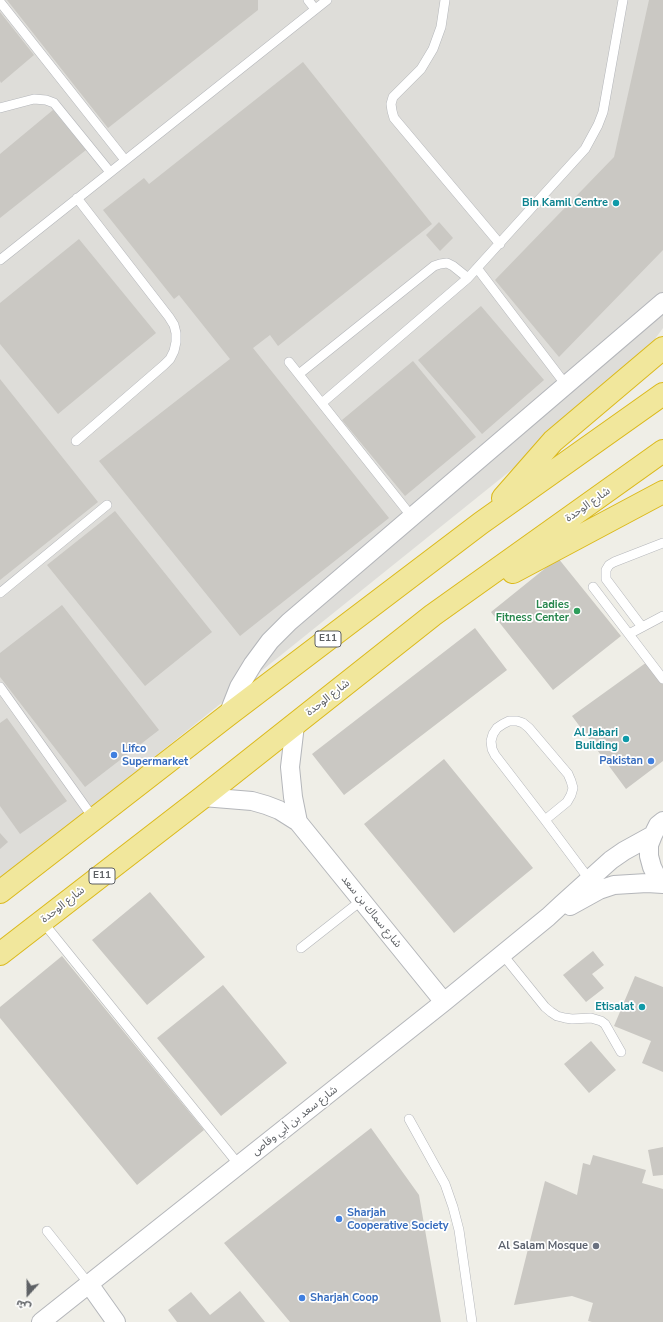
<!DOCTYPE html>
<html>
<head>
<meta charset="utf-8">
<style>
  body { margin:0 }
  #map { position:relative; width:663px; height:1322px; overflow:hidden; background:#efeee7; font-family:"Nunito Sans","Noto Sans Arabic",sans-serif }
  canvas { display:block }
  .north { position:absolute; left:8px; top:1274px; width:40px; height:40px; -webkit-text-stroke:3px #fff; paint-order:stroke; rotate:201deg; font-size:11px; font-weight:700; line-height:16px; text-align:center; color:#5e6165 }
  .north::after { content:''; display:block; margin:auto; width:14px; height:18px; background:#5e6165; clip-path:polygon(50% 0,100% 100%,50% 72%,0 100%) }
</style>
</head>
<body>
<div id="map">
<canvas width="663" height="1322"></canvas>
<div class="north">ش</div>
</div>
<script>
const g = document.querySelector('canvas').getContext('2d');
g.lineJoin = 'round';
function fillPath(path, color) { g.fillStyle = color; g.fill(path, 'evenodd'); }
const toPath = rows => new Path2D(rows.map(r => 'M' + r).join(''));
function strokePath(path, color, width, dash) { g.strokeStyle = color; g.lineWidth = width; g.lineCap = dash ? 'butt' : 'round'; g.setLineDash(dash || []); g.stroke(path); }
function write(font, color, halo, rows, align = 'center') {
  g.font = font + ' "Nunito Sans","Noto Sans Arabic",sans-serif'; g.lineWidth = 3.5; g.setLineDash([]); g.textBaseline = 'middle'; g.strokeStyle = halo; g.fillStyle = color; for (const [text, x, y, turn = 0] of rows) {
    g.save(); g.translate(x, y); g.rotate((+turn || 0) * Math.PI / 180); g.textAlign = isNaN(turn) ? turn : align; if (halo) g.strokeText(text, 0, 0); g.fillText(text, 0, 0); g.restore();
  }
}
fillPath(toPath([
  [0,0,663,0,663,328,627,377,0,881]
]), '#deddd9');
fillPath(toPath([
  [7,0,258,0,258,10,108,128],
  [649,0,663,0,663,250,559,357,495,280,614,157],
  [0,12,34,55,1,83,0,81],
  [303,62,432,224,278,346,270,335,253,348,389,518,240,636,99,461,230,359,179,295,174,299,103,210,144,178,149,184],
  [53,110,86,150,0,218,0,154],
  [439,222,453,238,440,251,426,235],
  [79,239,156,333,58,414,0,344,0,303],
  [481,306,544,380,482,434,418,360],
  [413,361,476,437,405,496,342,420],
  [0,379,98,502,0,580],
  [115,511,212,632,145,686,47,565],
  [558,558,621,636,553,690,491,612],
  [62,605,159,730,85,787,0,677,0,653],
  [475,628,507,670,344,795,312,754],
  [647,662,663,684,663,761,626,789,572,716],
  [7,718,67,801,20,834,0,806,0,723],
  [444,759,533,868,454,933,364,824],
  [0,833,8,842,0,849],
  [150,892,205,957,147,1005,92,940],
  [593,951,604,965,592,974,604,988,586,1002,563,975],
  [62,956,204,1130,137,1185,0,1018,0,1007],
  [635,976,663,987,663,1072,642,1063,651,1041,614,1026],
  [223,985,287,1063,221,1116,157,1038],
  [591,1041,616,1070,589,1093,564,1064],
  [371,1128,419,1195,441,1322,290,1322,224,1243],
  [663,1147,663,1175,653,1176,648,1150],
  [593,1155,646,1170,642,1183,663,1189,663,1322,592,1322,588,1321,593,1303,572,1296,514,1305,545,1181,577,1195,583,1163,590,1165],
  [240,1291,265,1322,177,1322,168,1310,191,1292,210,1315]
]), '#cac8c3');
const lane = toPath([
  [308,0,315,9],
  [445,0,441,27,433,49,421,69,393,97,391,104,392,111,394,118,500,244],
  [0,2,125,160],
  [0,108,34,99,46,100,54,103,110,172],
  [0,260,327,0],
  [477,268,566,385],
  [289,362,412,517],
  [299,374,434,266,440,264,447,263,453,266,468,278],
  [322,403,468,278,585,149,598,125,603,112,623,0],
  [76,441,164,365,170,359,174,351,176,342,176,333,174,325,169,317,77,198],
  [593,587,663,679],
  [0,593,107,505],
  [642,627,606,579,606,570,609,565,614,562,663,543],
  [629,634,663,616],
  [0,687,94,819],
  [545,820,567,802,571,795,573,788,571,781,568,774,529,728,523,723,517,721,509,721,503,724,497,728,493,734,491,741,492,749,495,755,545,820,589,879],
  [42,921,239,1165],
  [301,948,362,900],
  [503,955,545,1007,551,1012,557,1016,565,1018,572,1019,591,1018,601,1021,605,1024,621,1052],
  [409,1119,445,1184,453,1207,459,1230,472,1322],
  [47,1231,89,1284]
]);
const street = toPath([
  [228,715,239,687,253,664,270,641,289,622,663,302],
  [295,725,290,767,293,797,298,822],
  [203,797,252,801,266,805,279,810,298,822,444,1002],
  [663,821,658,825,653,835,649,845,649,856,652,867,657,877,663,883],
  [570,906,599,890,614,885,647,883,663,884],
  [89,1284,116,1322],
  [41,1322,444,1002,548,917,562,904,611,860,624,851,653,835]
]);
const highway = toPath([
  [503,498,553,441,663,348],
  [513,572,663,492],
  [0,892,228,715,481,523,663,394],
  [0,954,203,797,433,615,663,451]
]);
strokePath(lane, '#b4b6ba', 10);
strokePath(street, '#b4b6ba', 20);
strokePath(highway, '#dbb91b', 24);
strokePath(lane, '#fff', 9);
strokePath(street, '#fff', 18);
strokePath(highway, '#f1e79c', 22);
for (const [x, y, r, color] of [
  [616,203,4,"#0f9aa8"],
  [577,611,4,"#2e9e5b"],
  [626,739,4,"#0f9aa8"],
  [114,755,4,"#3f7fe0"],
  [651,761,4,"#3f7fe0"],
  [642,1007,4,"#0f9aa8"],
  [339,1219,4,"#3f7fe0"],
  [596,1246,4,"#6b7280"],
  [302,1298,4,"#3f7fe0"]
]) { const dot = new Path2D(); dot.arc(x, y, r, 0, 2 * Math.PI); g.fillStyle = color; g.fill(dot); strokePath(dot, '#fff', 1.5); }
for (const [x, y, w] of [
  [328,639,26],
  [102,876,26]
]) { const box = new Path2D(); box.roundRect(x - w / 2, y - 8, w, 16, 3); g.fillStyle = '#fff'; g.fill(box); strokePath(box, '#5e6165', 1); }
write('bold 10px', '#5e6165', null, [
  ["E11",328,639],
  ["E11",102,876]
]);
write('bold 11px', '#0d838f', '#fff', [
  ["Bin Kamil Centre",608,203],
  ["Al Jabari",618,733],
  ["Building",618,746],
  ["Etisalat",634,1007]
], 'right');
write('11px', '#5e6165', '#fff', [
  ["شارع الوحدة",588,505,-35],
  ["شارع الوحدة",328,698,-38],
  ["شارع الوحدة",63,905,-38],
  ["شارع سماك بن سعد",371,912,51],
  ["شارع سعد بن أبي وقاص",295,1121,-38]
]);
write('bold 11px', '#27864d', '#fff', [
  ["Ladies",569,605],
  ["Fitness Center",569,618]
], 'right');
write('bold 11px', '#366cbe', '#fff', [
  ["Lifco",122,749],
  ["Supermarket",122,762],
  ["Pakistan",643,761,"right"],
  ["Sharjah",347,1213],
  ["Cooperative Society",347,1226],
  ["Sharjah Coop",310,1298]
], 'left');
write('bold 11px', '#5b616d', '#fff', [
  ["Al Salam Mosque",588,1246]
], 'right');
</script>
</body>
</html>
